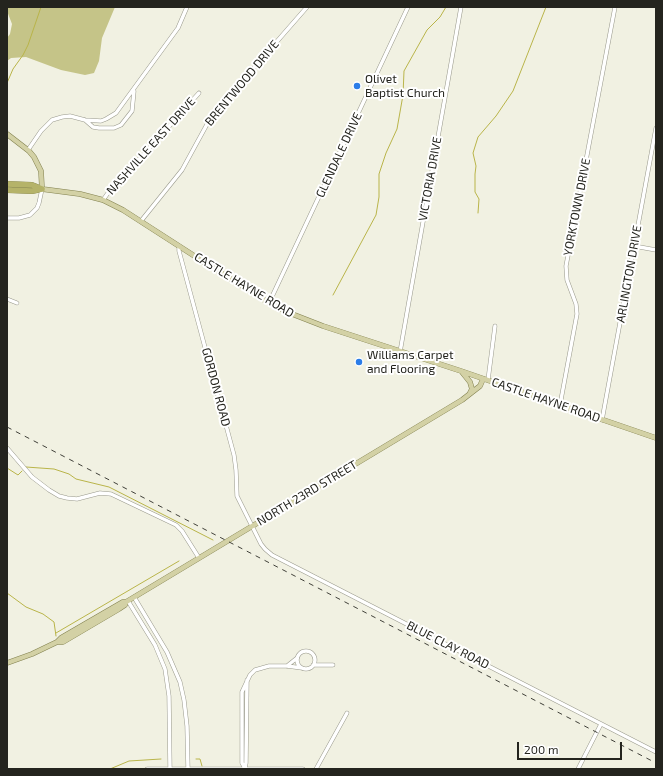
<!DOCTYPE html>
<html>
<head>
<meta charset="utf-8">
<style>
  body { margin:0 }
  #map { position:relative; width:663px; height:776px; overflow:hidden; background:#f1f1e2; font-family:"Exo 2",sans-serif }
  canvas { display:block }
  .frame { position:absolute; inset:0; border:8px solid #24241e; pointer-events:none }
  .scale { position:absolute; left:517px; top:742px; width:105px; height:18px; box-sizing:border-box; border:2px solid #24241e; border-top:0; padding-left:5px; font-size:12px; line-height:14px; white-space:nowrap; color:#24241e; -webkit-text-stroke:3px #fff; paint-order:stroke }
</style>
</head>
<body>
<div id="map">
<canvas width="663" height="776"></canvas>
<div class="frame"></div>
<div class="scale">200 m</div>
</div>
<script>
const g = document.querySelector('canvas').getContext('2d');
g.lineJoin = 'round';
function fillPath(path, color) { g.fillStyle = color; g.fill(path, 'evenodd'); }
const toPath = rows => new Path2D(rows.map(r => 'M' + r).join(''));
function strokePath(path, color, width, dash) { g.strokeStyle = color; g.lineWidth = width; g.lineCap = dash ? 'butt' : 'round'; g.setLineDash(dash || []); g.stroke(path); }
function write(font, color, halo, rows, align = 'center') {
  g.font = font + ' "Exo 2",sans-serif'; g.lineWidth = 4; g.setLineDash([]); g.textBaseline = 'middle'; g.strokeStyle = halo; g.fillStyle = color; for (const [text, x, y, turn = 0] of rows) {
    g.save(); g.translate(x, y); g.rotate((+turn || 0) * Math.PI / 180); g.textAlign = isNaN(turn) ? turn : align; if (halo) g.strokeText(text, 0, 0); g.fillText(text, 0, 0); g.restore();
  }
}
fillPath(toPath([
  [7,7,115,7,102,38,99,61,94,73,85,75,61,70,26,57,11,58,7,61,7,38,10,34,12,24,7,11]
]), '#c5c488');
strokePath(toPath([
  [7,83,13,69,23,55,28,45,41,7],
  [478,213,479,199,475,192,475,174,476,166,473,153,478,137,496,116,513,91,546,7],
  [333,295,376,215,379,197,379,174,386,153,397,129,403,95,404,71,427,30,440,17,446,7],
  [26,467,54,469,69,474,76,479,109,487,213,540],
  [7,468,18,475,22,471],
  [7,593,26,607,43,614,54,622,56,636],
  [56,633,179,561],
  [196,759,200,759,202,766],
  [110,769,129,761,161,759]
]), '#b9b449', 1);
const minor = toPath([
  [85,120,93,127,99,128,114,128,121,125,132,111,134,91],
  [28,150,41,131,52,120,62,117,70,116,85,120,101,121,106,119,116,113,178,28,187,7],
  [103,200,113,186,144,154,199,93],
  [7,218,19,218,30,215,37,208,39,203,42,189],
  [141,221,182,170,211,117,307,7],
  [179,246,179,251,234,455,236,470,237,496,261,544,265,549,272,555,656,752],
  [634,246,656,250],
  [7,299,17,303],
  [269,303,408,7],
  [400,352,461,7],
  [488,380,495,326],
  [560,405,577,314,576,304,567,280,566,266,615,7],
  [602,420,656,128],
  [7,448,32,477,49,490,59,496,67,498,77,499,100,493,111,494,176,525,182,531,199,558],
  [134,597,167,652,180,682,184,700,187,726,188,769],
  [128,601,155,645,165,669,169,696,170,769],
  '297 660a9 9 0 1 1 18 0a9 9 0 1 1-18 0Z',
  [313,665,333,665],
  [287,666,297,658],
  [245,768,242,763,242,692,250,675,255,670,269,666,287,666,302,668],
  [245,768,246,763,247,680],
  [147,769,303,769],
  [316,769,347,713],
  [578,769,601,724]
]);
const major = toPath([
  [7,134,29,151,34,157,41,171,42,189,80,194,103,200,123,210,196,257,269,303,287,312,323,326,461,371,656,438],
  [462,372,470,382,472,389,470,393],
  [57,642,61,638,123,602,126,602,462,400,480,386,483,379],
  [7,663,32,654,57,642,63,642,119,609,125,605,126,602]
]);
const highway = toPath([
  [7,184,32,185,42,189],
  [7,190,32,191,42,189]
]);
strokePath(minor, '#99998c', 4.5);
strokePath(major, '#82814f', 5.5);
strokePath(highway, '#82814f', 6);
strokePath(minor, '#fff', 3.5);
strokePath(major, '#d3d1a5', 4.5);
strokePath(highway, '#b5b369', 5.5);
strokePath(toPath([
  [7,427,656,763]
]), '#404039', 1, [5, 5]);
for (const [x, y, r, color] of [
  [357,86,4,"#2b7de8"],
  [359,362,4,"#2b7de8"]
]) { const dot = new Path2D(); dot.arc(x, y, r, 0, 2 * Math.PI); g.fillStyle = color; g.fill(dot); strokePath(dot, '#fff', 1.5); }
write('12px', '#24241e', '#fff', [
  ["Olivet",365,79],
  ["Baptist Church",365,93],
  ["Williams Carpet",367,355],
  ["and Flooring",367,369]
], 'left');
write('12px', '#24241e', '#fff', [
  ["BRENTWOOD DRIVE",242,83,-50],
  ["NASHVILLE EAST DRIVE",151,146,-48],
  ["GLENDALE DRIVE",339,155,-65],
  ["VICTORIA DRIVE",430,179,-80],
  ["YORKTOWN DRIVE",577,207,-79],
  ["ARLINGTON DRIVE",629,274,-80],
  ["CASTLE HAYNE ROAD",244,285,31],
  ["GORDON ROAD",216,387,75],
  ["CASTLE HAYNE ROAD",546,400,19],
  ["NORTH 23RD STREET",307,493,-31],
  ["BLUE CLAY ROAD",448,645,27]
]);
</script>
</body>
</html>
